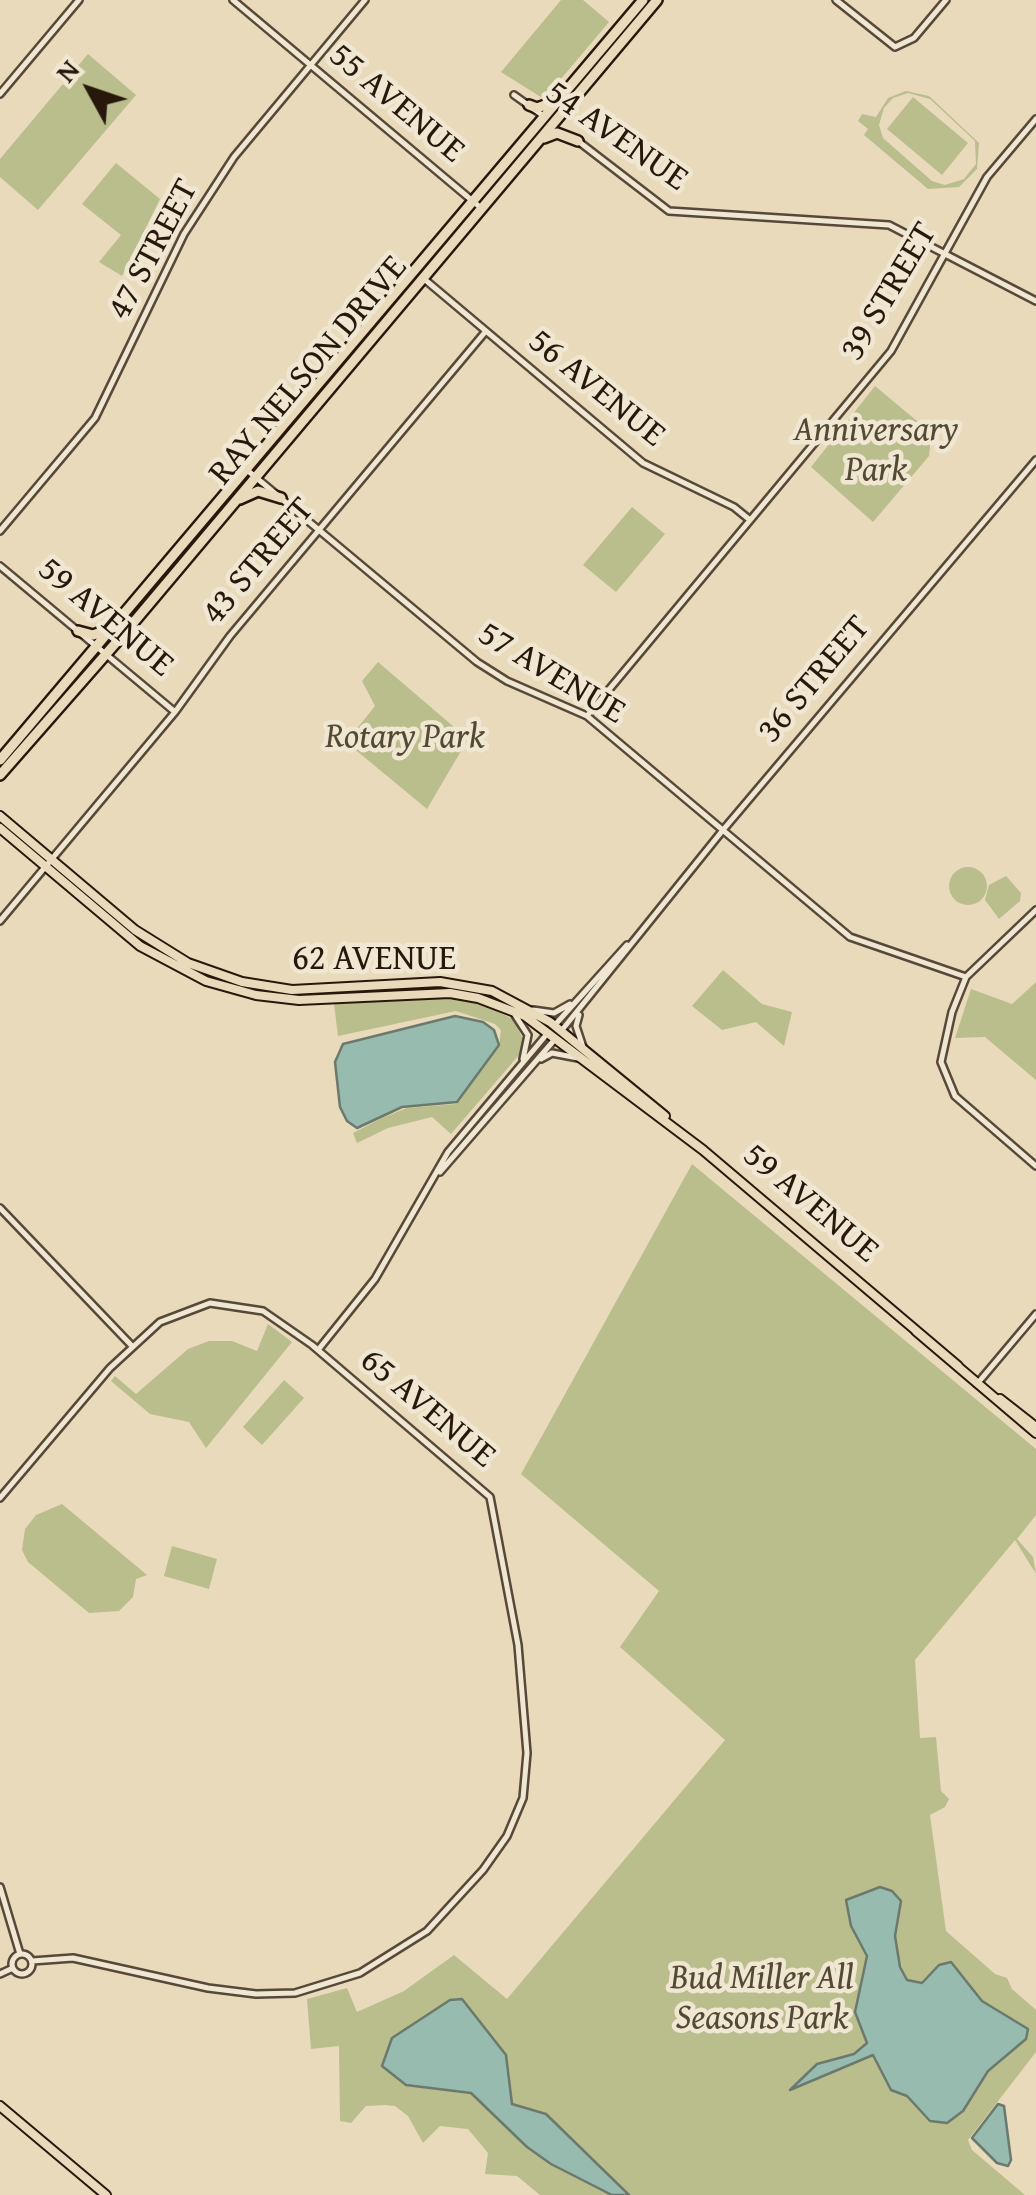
<!DOCTYPE html>
<html>
<head>
<meta charset="utf-8">
<style>
  body { margin:0 }
  #map { position:relative; width:1036px; height:2195px; overflow:hidden; background:#e8dabb; font-family:"Gentium Book Plus",serif }
  canvas { display:block }
  .north { position:absolute; left:40px; top:40px; width:100px; height:100px; -webkit-text-stroke:8px #f0e7d3; paint-order:stroke; rotate:310deg; font-size:28px; font-weight:700; line-height:40px; text-align:center; color:#28180c }
  .north::after { content:''; display:block; margin:auto; width:35px; height:45px; background:#28180c; clip-path:polygon(50% 0,100% 100%,50% 72%,0 100%) }
</style>
</head>
<body>
<div id="map">
<canvas width="1036" height="2195"></canvas>
<div class="north">N</div>
</div>
<script>
const g = document.querySelector('canvas').getContext('2d');
g.lineJoin = 'round';
function fillPath(path, color) { g.fillStyle = color; g.fill(path, 'evenodd'); }
const toPath = rows => new Path2D(rows.map(r => 'M' + r).join(''));
function strokePath(path, color, width, dash) { g.strokeStyle = color; g.lineWidth = width; g.lineCap = dash ? 'butt' : 'round'; g.setLineDash(dash || []); g.stroke(path); }
function write(font, color, halo, rows, align = 'center') {
  g.font = font + ' "Gentium Book Plus",serif'; g.lineWidth = 9; g.setLineDash([]); g.textBaseline = 'middle'; g.strokeStyle = halo; g.fillStyle = color; for (const [text, x, y, turn = 0] of rows) {
    g.save(); g.translate(x, y); g.rotate((+turn || 0) * Math.PI / 180); g.textAlign = isNaN(turn) ? turn : align; if (halo) g.strokeText(text, 0, 0); g.fillText(text, 0, 0); g.restore();
  }
}
fillPath(toPath([
  [561,0,583,0,609,22,544,99,501,72],
  [88,54,136,95,38,210,0,177,0,159],
  [906,91,929,96,979,143,977,169,959,187,928,189,864,135,868,129,858,121,862,114,876,117,888,98],
  [908,93,930,99,975,141,976,164,964,179,945,185,932,181,883,138,879,125,884,108,893,98],
  [913,97,968,143,942,175,887,129],
  [116,163,160,199,122,276,99,262,121,235,82,204],
  [875,386,929,431,930,447,929,456,873,522,811,467],
  [632,507,665,534,616,592,583,565],
  [378,662,468,739,427,809,346,742,375,706,362,681],
  '949 886a19 19 0 1 1 38 0a19 19 0 1 1-38 0Z',
  [1006,876,1021,893,1020,901,999,919,985,900,989,885],
  [723,970,762,1004,792,1012,784,1046,756,1022,722,1030,692,1006],
  [1036,982,1036,1080,985,1037,955,1038,971,989,1012,1004],
  [430,996,477,1002,513,1019,524,1041,519,1055,451,1134,432,1117,388,1128,357,1143,353,1133,382,1118,407,1108,456,1104,499,1045,501,1030,495,1024,456,1011,338,1036,334,1004],
  [692,1164,1036,1449,1036,1515,1017,1539,1033,1557,1036,1574,1015,1540,915,1660,920,1738,936,1737,941,1791,949,1799,945,1807,930,1815,946,1931,995,1974,1007,1978,1012,1989,1036,2010,1036,2052,968,2140,972,2150,1025,2195,540,2195,517,2176,485,2174,488,2153,468,2129,440,2126,423,2143,408,2116,395,2106,385,2105,366,2106,351,2123,340,2121,339,2046,311,2049,307,1999,347,1988,357,2012,404,1991,454,1955,507,1999,725,1740,620,1647,659,1591,521,1474],
  [268,1324,292,1342,206,1448,189,1422,150,1414,111,1381,115,1376,136,1394,188,1349,209,1341,232,1341,257,1351],
  [284,1380,304,1398,262,1445,243,1427],
  [62,1504,147,1575,136,1579,133,1597,119,1611,89,1613,28,1562,22,1550,25,1529,36,1515],
  [172,1546,217,1559,209,1589,164,1576]
]), '#babe8d');
const water = toPath([
  [455,1016,483,1022,494,1030,499,1045,457,1102,402,1107,357,1128,347,1121,340,1107,335,1062,343,1044,455,1016],
  [880,1887,892,1891,901,1901,895,1936,900,1967,907,1980,922,1983,939,1965,951,1962,982,2001,1028,2029,1026,2039,988,2071,963,2111,947,2123,930,2121,907,2096,891,2090,873,2055,790,2090,817,2064,854,2054,867,2043,855,2012,867,1956,851,1926,846,1900,880,1887],
  [462,1999,506,2055,512,2104,546,2114,629,2195,612,2195,551,2164,527,2147,471,2093,406,2085,382,2066,392,2038,450,2000,462,1999],
  [998,2104,1004,2106,1011,2160,1008,2166,997,2163,972,2138,998,2104]
]);
fillPath(water, '#97bbae');
strokePath(water, '#6b7a6d', 2.5);
const minor = toPath([
  [233,0,481,208],
  [836,0,895,47,914,38,946,0],
  [0,94,79,0],
  [514,95,545,117],
  [578,141,669,211,889,225,1036,301],
  [423,278,643,463,734,507,750,520],
  [247,470,477,662,507,681,587,716,850,937,966,977],
  [0,531,95,418,184,234,234,157,365,0],
  [0,566,175,712],
  [587,716,891,351,987,177,1036,119],
  [1036,910,966,977,952,1012,941,1062,955,1096,1036,1166],
  [0,921,175,712,230,636,486,331],
  [533,1010,554,1013,570,1004],
  [515,1015,528,1035,523,1059],
  [579,1015,576,1026,583,1047],
  [554,1026,627,945],
  [562,1030,723,830,1036,460],
  [541,1059,552,1053,578,1058],
  [440,1172,556,1038],
  [0,1208,132,1346],
  [318,1350,375,1279,448,1152,547,1034],
  [977,1384,1036,1314],
  [0,1498,110,1368,160,1322,210,1303,263,1311,312,1345,490,1497,518,1645,527,1753,523,1798,507,1836,483,1870,427,1931,360,1973,295,1993,256,1994,208,1988,73,1958,32,1961],
  [0,1887,20,1954],
  '12 1964a10 10 0 1 1 20 0a10 10 0 1 1-20 0Z',
  [0,1974,13,1968]
]);
const major = toPath([
  [0,816,135,930,188,963,242,982,292,990,440,982,492,991,550,1022,665,1116],
  [0,828,140,946,206,981,256,995,299,1000,450,993,478,998,525,1016,703,1150,958,1366],
  [916,1331,1036,1433],
  [1000,1399,1036,1427],
  [0,2106,106,2195]
]);
const highway = toPath([
  [529,105,537,108,556,101],
  [544,138,557,133,578,141],
  [240,499,258,491,281,498],
  [78,631,93,635,109,629],
  [0,760,643,0],
  [0,775,128,629,657,0]
]);
strokePath(minor, '#584838', 10);
strokePath(major, '#28180c', 12);
strokePath(highway, '#28180c', 14);
strokePath(minor, '#f0e7d3', 5);
strokePath(major, '#e8dabb', 8);
strokePath(highway, '#e8dabb', 9);
write('35px', '#28180c', '#f0e7d3', [
  ["55 AVENUE",396,104,40],
  ["54 AVENUE",616,137,35],
  ["47 STREET",154,250,-62],
  ["39 STREET",890,292,-59],
  ["RAY NELSON DRIVE",309,371,-50],
  ["56 AVENUE",596,389,39],
  ["43 STREET",259,562,-50],
  ["59 AVENUE",105,618,40],
  ["57 AVENUE",551,674,31],
  ["36 STREET",815,680,-50],
  ["62 AVENUE",374,960],
  ["59 AVENUE",810,1204,40],
  ["65 AVENUE",427,1409,40]
]);
write('italic 35px', '#544a33', '#f0e7d3', [
  ["Anniversary",876,431],
  ["Park",876,471],
  ["Rotary Park",405,738],
  ["Bud Miller All",762,1979],
  ["Seasons Park",762,2019]
]);
</script>
</body>
</html>
